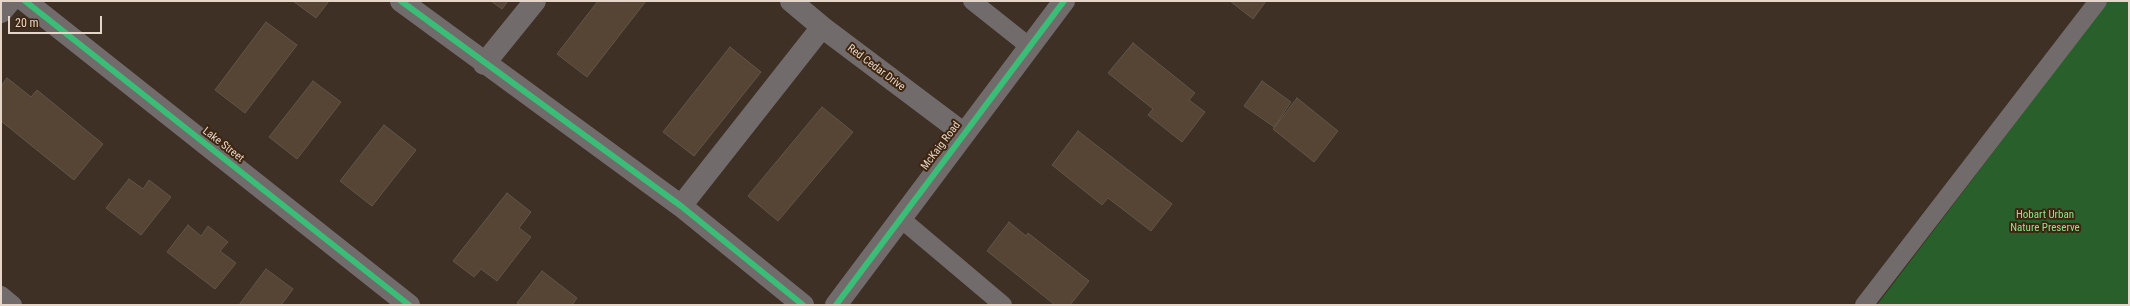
<!DOCTYPE html>
<html>
<head>
<meta charset="utf-8">
<style>
  body { margin:0 }
  #map { position:relative; width:2130px; height:306px; overflow:hidden; background:#3e3024; font-family:"Roboto Condensed",sans-serif }
  canvas { display:block }
  .frame { position:absolute; inset:0; border:2px solid #e6d5c9; pointer-events:none }
  .scale { position:absolute; left:8px; top:16px; width:94px; height:18px; box-sizing:border-box; border:2px solid #e6d5c9; border-top:0; padding-left:5px; font-size:12px; line-height:14px; white-space:nowrap; color:#e6d5c9; -webkit-text-stroke:3px #3d2510; paint-order:stroke }
</style>
</head>
<body>
<div id="map">
<canvas width="2130" height="306"></canvas>
<div class="frame"></div>
<div class="scale">20 m</div>
</div>
<script>
const g = document.querySelector('canvas').getContext('2d');
g.lineJoin = 'round';
function fillPath(path, color) { g.fillStyle = color; g.fill(path, 'evenodd'); }
const toPath = rows => new Path2D(rows.map(r => 'M' + r).join(''));
function strokePath(path, color, width, dash) { g.strokeStyle = color; g.lineWidth = width; g.lineCap = dash ? 'butt' : 'round'; g.setLineDash(dash || []); g.stroke(path); }
function write(font, color, halo, rows, align = 'center') {
  g.font = font + ' "Roboto Condensed",sans-serif'; g.lineWidth = 4; g.setLineDash([]); g.textBaseline = 'middle'; g.strokeStyle = halo; g.fillStyle = color; for (const [text, x, y, turn = 0] of rows) {
    g.save(); g.translate(x, y); g.rotate((+turn || 0) * Math.PI / 180); g.textAlign = isNaN(turn) ? turn : align; if (halo) g.strokeText(text, 0, 0); g.fillText(text, 0, 0); g.restore();
  }
}
fillPath(toPath([
  [2108,1,2129,1,2129,305,1877,305]
]), '#285f2b');
const building = toPath([
  [293,1,329,1,316,18,293,1],
  [491,1,508,1,502,9,491,1],
  [598,1,646,1,587,77,557,54,598,1],
  [1230,1,1266,1,1253,19,1230,1],
  [266,22,297,45,245,113,215,90,266,22],
  [1133,43,1195,93,1189,100,1205,112,1182,142,1148,115,1153,109,1108,73,1133,43],
  [730,47,761,72,694,156,663,132,730,47],
  [7,78,31,97,37,90,103,144,74,180,1,121,1,86,7,78],
  [313,81,341,102,297,159,269,137,313,81],
  [1262,81,1291,102,1274,127,1244,106,1262,81],
  [1297,98,1338,131,1314,162,1273,129,1297,98],
  [822,107,853,132,778,221,748,196,822,107],
  [384,125,416,150,372,206,340,181,384,125],
  [1078,131,1172,204,1151,231,1108,198,1102,205,1052,165,1078,131],
  [129,179,143,189,149,180,171,197,141,235,106,208,129,179],
  [507,193,531,212,519,228,531,237,497,281,481,269,474,277,453,261,507,193],
  [1009,222,1026,236,1028,233,1089,281,1070,305,1055,305,987,251,1009,222],
  [188,225,201,236,208,226,228,242,220,251,236,263,215,289,167,252,188,225],
  [266,269,293,289,281,305,239,305,266,269],
  [542,271,577,298,572,305,520,305,517,303,542,271]
]);
fillPath(building, '#564534');
strokePath(building, '#61554c', 1);
strokePath(toPath([
  [972,1,1030,47],
  [900,218,1003,305],
  [1,295,13,305],
  [1864,305,2098,1]
]), '#726b6b', 18);
strokePath(toPath([
  [25,1,409,305],
  [401,1,681,206,803,305],
  [791,1,822,27,963,133],
  [1,12,10,1],
  [484,64,535,1],
  [681,206,822,27]
]), '#726b6b', 22);
strokePath(toPath([
  [836,305,1064,1]
]), '#726b6b', 22);
strokePath(toPath([
  [25,1,409,305],
  [401,1,681,206,803,305],
  [836,305,1064,1]
]), '#3abd76', 6);
write('11px', '#e6d5c9', '#3d2510', [
  ["Red Cedar Drive",876,68,37],
  ["Lake Street",223,145,38],
  ["McKaig Road",941,146,-53]
]);
write('11px', '#89e88f', '#3d2510', [
  ["Hobart Urban",2045,215],
  ["Nature Preserve",2045,228]
]);
</script>
</body>
</html>
